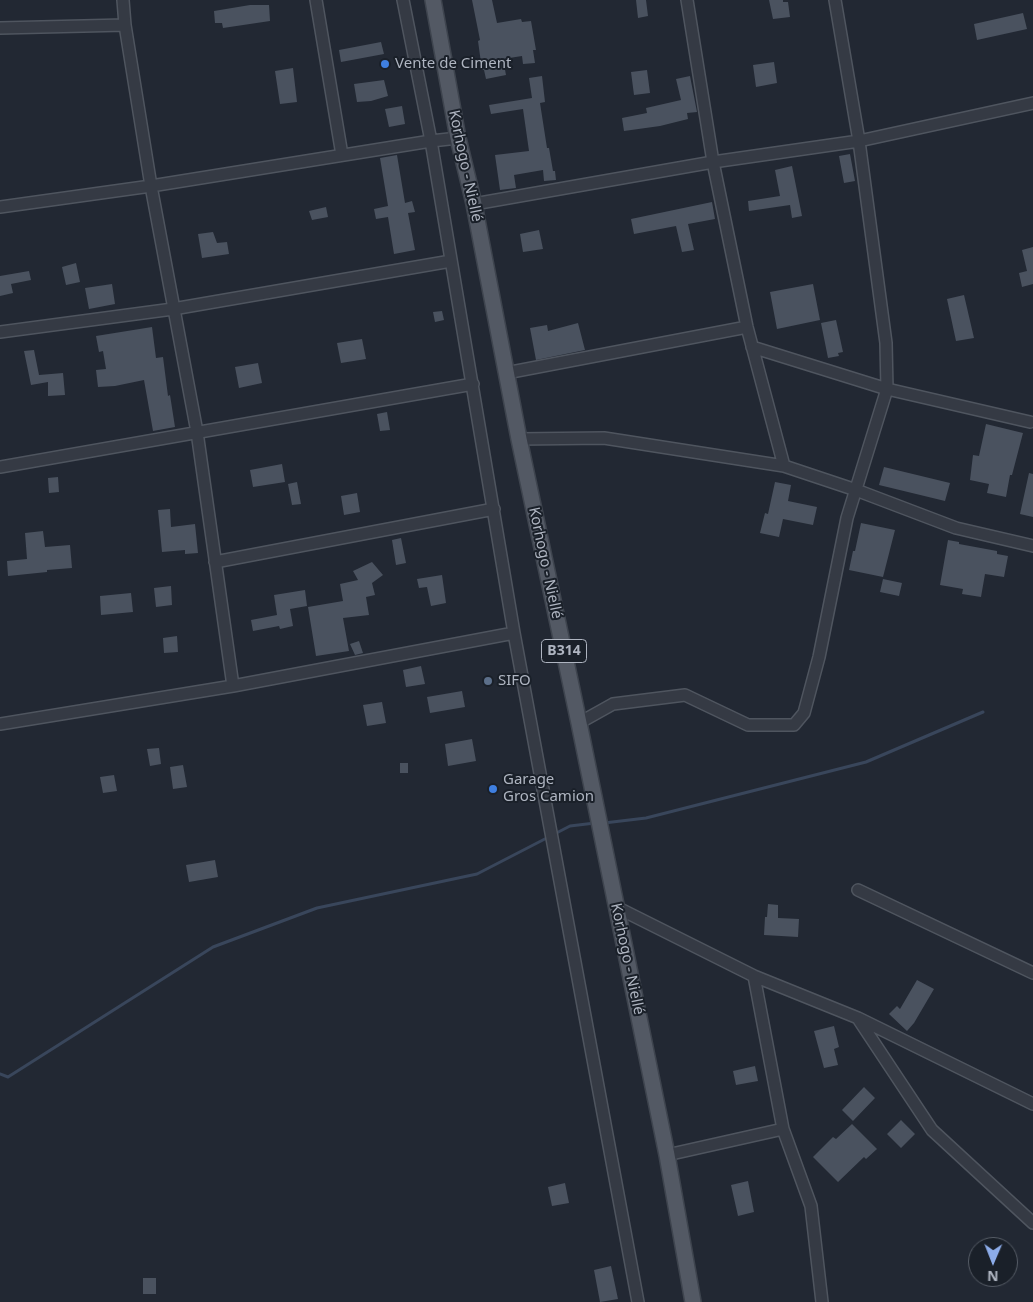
<!DOCTYPE html>
<html>
<head>
<meta charset="utf-8">
<style>
  body { margin:0 }
  #map { position:relative; width:1033px; height:1302px; overflow:hidden; background:#222833; font-family:"Noto Sans",sans-serif }
  canvas { display:block }
  .north { position:absolute; left:968px; top:1237px; width:50px; height:50px; box-sizing:border-box; background:#1a2029; border:1px solid #565c66; border-radius:50%; rotate:181deg; font-size:14px; font-weight:700; line-height:20px; text-align:center; color:#afb5c1 }
  .north::after { content:''; display:block; margin:auto; width:18px; height:22px; background:#8cace9; clip-path:polygon(50% 0,100% 100%,50% 72%,0 100%) }
</style>
</head>
<body>
<div id="map">
<canvas width="1033" height="1302"></canvas>
<div class="north">N</div>
</div>
<script>
const g = document.querySelector('canvas').getContext('2d');
g.lineJoin = 'round';
const toPath = rows => new Path2D(rows.map(r => 'M' + r).join(''));
function strokePath(path, color, width, dash) { g.strokeStyle = color; g.lineWidth = width; g.lineCap = dash ? 'butt' : 'round'; g.setLineDash(dash || []); g.stroke(path); }
function fillPath(path, color) { g.fillStyle = color; g.fill(path, 'evenodd'); }
function write(font, color, halo, rows, align = 'center') {
  g.font = font + ' "Noto Sans",sans-serif'; g.lineWidth = 4; g.setLineDash([]); g.textBaseline = 'middle'; g.strokeStyle = halo; g.fillStyle = color; for (const [text, x, y, turn = 0] of rows) {
    g.save(); g.translate(x, y); g.rotate((+turn || 0) * Math.PI / 180); g.textAlign = isNaN(turn) ? turn : align; if (halo) g.strokeText(text, 0, 0); g.fillText(text, 0, 0); g.restore();
  }
}
strokePath(toPath([
  [604,823,646,818,866,762,983,712],
  [0,1074,8,1077,213,947,317,908,477,874,570,826,595,823]
]), '#39465b', 3);
fillPath(toPath([
  [472,0,492,0,497,23,521,19,522,22,531,21,536,50,533,50,535,63,523,64,522,56,503,59,506,75,486,79,484,70,482,70,478,41,480,40],
  [636,0,646,0,648,16,638,18],
  [769,0,783,0,783,2,788,2,790,17,773,19],
  [250,5,269,5,270,21,223,28,222,23,215,23,214,11],
  [1023,13,1027,29,977,40,974,24],
  [381,42,384,54,341,62,339,50],
  [774,62,777,83,756,87,753,65],
  [293,68,297,102,280,104,275,71],
  [647,70,650,93,634,95,631,72],
  [542,76,545,102,540,103,547,148,549,148,553,171,555,171,556,180,544,181,543,170,514,175,516,188,500,190,495,155,529,151,523,109,491,114,489,105,532,98,529,78],
  [690,76,697,112,687,113,688,119,660,126,624,131,622,118,647,113,646,108,681,100,676,79],
  [384,80,388,96,371,101,357,102,354,84],
  [402,106,405,124,389,127,385,109],
  [850,154,855,181,844,183,839,156],
  [397,155,405,203,412,201,415,212,408,213,415,250,394,254,388,217,376,219,374,209,388,206,380,158],
  [792,166,802,216,792,218,790,205,749,211,748,201,780,196,775,170],
  [712,202,715,219,688,224,694,250,682,252,676,226,634,234,631,219],
  [326,207,328,217,312,220,309,211],
  [539,230,543,249,523,252,520,234],
  [213,232,217,243,227,242,229,254,202,258,198,234],
  [1033,247,1033,284,1022,287,1019,273,1027,271,1022,250],
  [76,263,80,282,66,285,62,267],
  [29,271,31,280,11,284,13,293,0,296,0,276],
  [112,284,115,304,89,309,85,288],
  [813,284,820,320,777,329,770,292],
  [964,295,974,338,956,341,947,299],
  [442,311,444,320,435,322,433,312],
  [836,320,843,352,838,353,839,356,828,358,821,323],
  [578,323,585,350,536,360,530,328,547,325,548,331],
  [152,327,156,358,163,357,168,396,170,395,175,427,153,431,144,380,115,386,98,387,96,370,106,369,103,351,99,352,96,336],
  [362,339,366,359,341,363,337,343],
  [34,350,39,375,63,373,65,395,48,396,48,382,31,385,24,351],
  [258,363,262,383,239,388,235,367],
  [387,412,390,430,380,431,377,414],
  [986,424,1023,433,1012,475,1010,475,1006,497,987,493,989,484,970,480,973,455,979,456],
  [282,464,285,482,253,487,250,470],
  [884,467,950,483,945,501,879,485],
  [1029,473,1033,474,1033,517,1020,514],
  [58,477,59,492,49,493,48,478],
  [297,482,301,504,292,505,288,484],
  [775,482,791,485,788,501,817,507,813,525,783,519,779,537,760,533,765,513,768,514],
  [357,493,360,512,344,515,341,496],
  [170,509,171,527,195,524,198,553,185,554,185,550,162,552,158,510],
  [861,523,895,530,883,577,849,570,853,551,855,551],
  [43,531,45,547,70,545,72,568,47,570,47,572,8,576,7,561,27,559,25,533],
  [401,538,406,563,396,565,392,540],
  [948,540,959,542,959,544,997,551,997,554,1008,556,1004,577,985,574,981,597,962,594,963,589,940,585],
  [372,562,383,575,372,583,375,595,366,597,369,615,343,618,349,651,316,656,308,607,343,601,340,584,358,580,353,571],
  [442,575,446,603,431,606,427,587,419,588,417,579],
  [883,579,902,583,899,596,880,592],
  [171,586,172,605,156,607,154,588],
  [305,590,307,606,290,609,293,626,280,629,279,626,253,631,251,620,277,615,274,595],
  [131,593,133,612,101,615,100,596],
  [177,636,178,652,164,653,163,638],
  [359,641,363,653,355,655,350,644],
  [421,666,425,684,406,687,403,670],
  [462,691,465,707,430,713,427,697],
  [382,702,386,723,367,726,363,705],
  [472,739,476,761,448,766,445,744],
  [159,748,161,764,150,766,147,749],
  [400,763,408,763,408,773,400,773],
  [183,765,187,787,173,789,170,767],
  [114,775,117,791,103,793,100,777],
  [215,860,218,877,189,882,186,865],
  [768,904,778,905,778,918,799,919,798,937,764,935,765,917,767,917],
  [917,980,934,989,914,1023,907,1031,889,1014,897,1006,900,1009],
  [834,1026,839,1047,834,1049,838,1065,824,1068,814,1031],
  [755,1066,758,1081,736,1085,733,1071],
  [864,1087,875,1098,853,1121,842,1110],
  [901,1120,915,1134,901,1148,887,1134],
  [852,1124,877,1149,866,1159,864,1157,838,1182,813,1157,833,1137,836,1139],
  [748,1181,754,1212,738,1216,731,1185],
  [565,1183,569,1203,552,1206,548,1187],
  [611,1266,618,1299,600,1302,594,1270],
  [143,1278,156,1278,156,1294,143,1294]
]), '#4a525f');
const minor = toPath([
  [123,0,125,25,151,186,197,432,233,686],
  [316,0,342,155],
  [403,0,431,141,514,633,638,1302],
  [687,0,713,162,747,327,784,466],
  [0,28,125,25],
  [474,204,713,162,859,141,1033,103],
  [0,207,151,186,431,141,458,138],
  [0,332,173,309,451,261],
  [752,347,887,389,1030,422],
  [506,373,747,327],
  [519,439,604,438,784,466,856,490,956,528,1033,546],
  [0,467,473,384],
  [215,562,494,509],
  [579,723,613,704,685,695,748,725,794,725,804,713,819,657,847,518,887,389,886,343,859,141,835,0],
  [0,724,233,686,514,633],
  [858,890,1033,973],
  [616,907,754,976,858,1018,1033,1104],
  [754,976,783,1129,811,1206,822,1302],
  [859,1020,932,1130,1033,1223],
  [667,1155,783,1129]
]);
const major = toPath([
  [433,0,458,138,474,204,519,439,579,723,667,1155,693,1302]
]);
strokePath(minor, '#4f555f', 14);
strokePath(major, '#3e444e', 18);
strokePath(minor, '#353a44', 11);
strokePath(major, '#535964', 15);
for (const [x, y, r, color] of [
  [385,64,5,"#3f7fe0"],
  [488,681,5,"#5c6f8a"],
  [493,789,5,"#3f7fe0"]
]) { const dot = new Path2D(); dot.arc(x, y, r, 0, 2 * Math.PI); g.fillStyle = color; g.fill(dot); strokePath(dot, '#1a2029', 2); }
for (const [x, y, w] of [
  [564,651,45]
]) { const box = new Path2D(); box.roundRect(x - w / 2, y - 11.5, w, 23, 4); g.fillStyle = '#1a2029'; g.fill(box); strokePath(box, '#afb5c1', 1); }
write('bold 14px', '#afb5c1', null, [
  ["B314",564,651]
]);
write('15px', '#afb5c1', '#1a2029', [
  ["Vente de Ciment",395,64],
  ["SIFO",498,681],
  ["Garage",503,780],
  ["Gros Camion",503,797]
], 'left');
write('15px', '#afb5c1', '#1a2029', [
  ["Korhogo - Niellé",465,166,78],
  ["Korhogo - Niellé",545,563,78],
  ["Korhogo - Niellé",627,959,78]
]);
</script>
</body>
</html>
